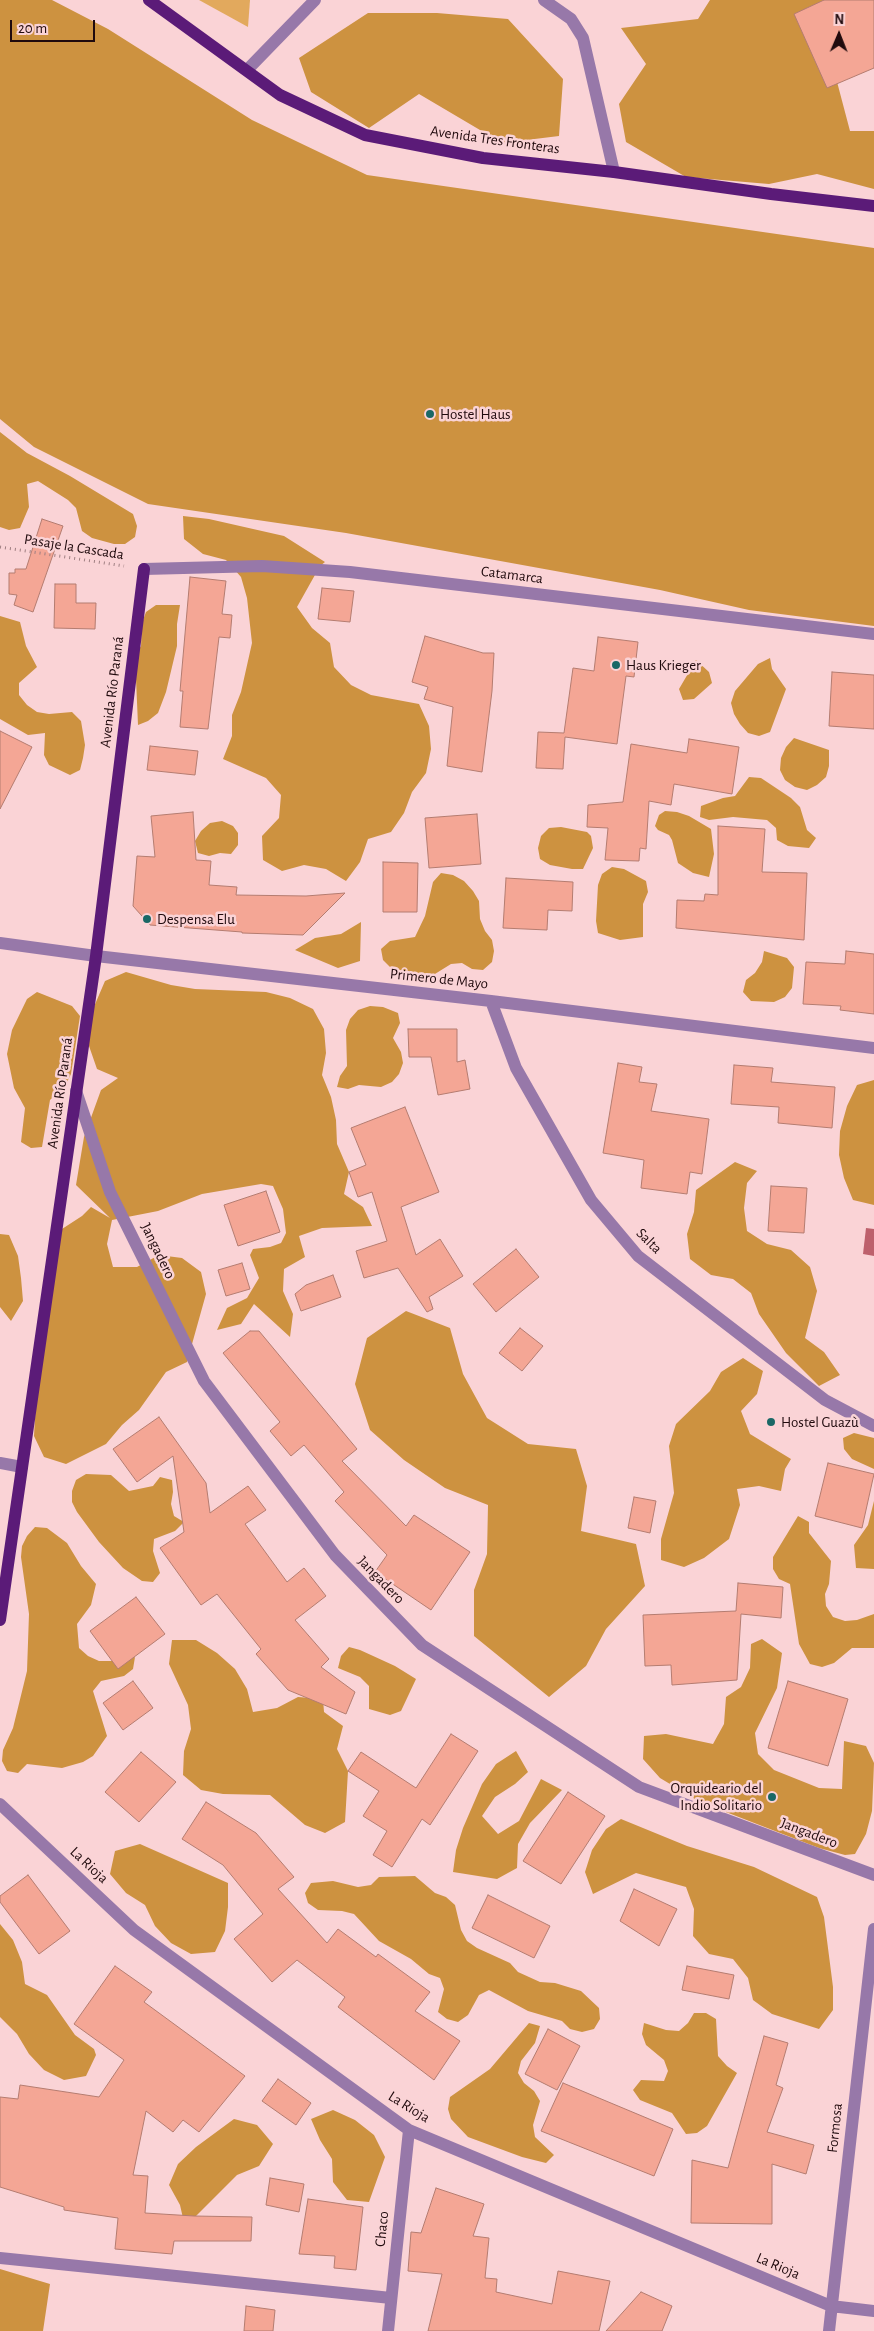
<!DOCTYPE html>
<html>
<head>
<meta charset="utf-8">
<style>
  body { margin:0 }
  #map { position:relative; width:874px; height:2331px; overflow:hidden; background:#fad3d6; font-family:"Alegreya Sans",sans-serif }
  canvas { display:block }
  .north { position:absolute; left:814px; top:10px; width:50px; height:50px; -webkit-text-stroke:4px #fad3d6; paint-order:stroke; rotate:1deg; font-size:14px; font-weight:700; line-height:20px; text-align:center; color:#200a0d }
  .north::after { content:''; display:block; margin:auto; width:18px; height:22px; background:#200a0d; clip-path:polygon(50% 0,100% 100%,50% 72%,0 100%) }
  .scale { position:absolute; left:10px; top:20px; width:85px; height:22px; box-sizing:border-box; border:2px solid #200a0d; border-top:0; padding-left:6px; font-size:15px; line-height:18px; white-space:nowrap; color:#200a0d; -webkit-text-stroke:4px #fad3d6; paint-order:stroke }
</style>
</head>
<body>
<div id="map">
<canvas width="874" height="2331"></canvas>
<div class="north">N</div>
<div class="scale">20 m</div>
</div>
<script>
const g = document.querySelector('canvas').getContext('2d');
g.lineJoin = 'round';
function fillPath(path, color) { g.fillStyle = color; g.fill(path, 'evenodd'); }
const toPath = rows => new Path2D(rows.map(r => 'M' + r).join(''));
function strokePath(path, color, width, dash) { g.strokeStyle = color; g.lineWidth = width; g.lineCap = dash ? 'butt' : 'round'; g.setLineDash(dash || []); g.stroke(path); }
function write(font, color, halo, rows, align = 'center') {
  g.font = font + ' "Alegreya Sans",sans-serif'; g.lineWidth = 5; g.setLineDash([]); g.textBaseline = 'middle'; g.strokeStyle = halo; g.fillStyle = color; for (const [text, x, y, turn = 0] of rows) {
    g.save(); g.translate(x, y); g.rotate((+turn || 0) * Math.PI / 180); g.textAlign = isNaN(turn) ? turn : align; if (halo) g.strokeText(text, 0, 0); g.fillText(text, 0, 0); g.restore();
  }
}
fillPath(toPath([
  [199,0,250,0,248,27]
]), '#e2a95d');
fillPath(toPath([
  [0,0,52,0,108,29,252,120,367,175,874,248,874,626,749,610,660,590,346,533,148,504,34,447,0,419],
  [710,0,864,0,836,78,850,131,874,131,874,189,817,174,769,184,686,177,626,142,619,104,646,64,621,28,698,19],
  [368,13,437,13,508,19,563,79,559,136,502,143,419,94,369,128,311,92,299,58],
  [0,432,27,453,70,476,133,514,137,526,135,537,125,544,114,544,92,538,82,531,76,508,68,500,38,481,27,484,29,507,20,528,9,530,0,527],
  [183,516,209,519,284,536,325,562,320,566,297,607,312,628,330,643,334,667,351,685,371,695,419,704,429,726,431,749,426,773,412,792,404,813,391,832,368,839,360,862,346,881,326,869,304,865,282,871,263,860,262,836,279,818,281,795,266,778,223,759,232,736,232,715,241,692,252,643,247,598,241,577,226,560,203,554,184,539],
  [156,605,180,605,177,624,177,646,166,692,158,713,148,721,138,725,135,656,141,646,142,623,146,612],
  [0,616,20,622,26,646,37,667,19,683,19,695,27,705,37,712,49,714,72,712,81,721,85,745,83,758,80,770,70,775,49,765,44,755,45,733,28,735,0,719],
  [770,658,772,669,786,689,770,732,759,736,748,733,740,724,734,714,731,703,735,691,758,664],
  [696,660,709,672,712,683,694,699,683,700,679,689],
  [794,738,829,750,829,766,826,777,817,785,807,790,795,787,785,780,780,770,781,758,786,747],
  [749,777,761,778,791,798,800,807,807,830,816,838,809,848,788,846,777,840,776,828,767,820,733,817,709,820,700,817,701,806,723,798,735,796],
  [665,811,677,812,689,816,711,829,714,854,709,877,693,873,678,863,672,840,669,835,658,830,655,826,659,815],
  [222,821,233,826,238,833,238,845,231,854,220,853,209,856,198,853,195,841,201,831,210,823],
  [561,827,587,832,591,836,593,848,583,869,572,869,550,865,540,859,538,848,541,836,549,828],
  [612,867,624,869,646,881,648,892,643,904,643,937,620,940,598,933,596,921,598,885,602,874],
  [441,873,453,875,464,881,473,891,479,901,480,919,485,931,492,940,494,951,492,962,483,970,472,969,462,963,451,964,422,982,411,979,391,968,383,960,381,949,390,941,415,937,425,916,433,882],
  [361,922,360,961,338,968,295,950,315,938,341,934],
  [764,951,787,958,794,967,792,988,785,997,774,1002,751,1001,743,992,746,980,755,973,762,962],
  [126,972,171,985,195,989,266,992,290,998,313,1009,324,1029,326,1053,322,1075,331,1097,336,1120,337,1144,349,1172,344,1194,363,1207,372,1226,322,1228,299,1236,305,1257,284,1269,283,1291,293,1314,290,1337,254,1304,241,1324,217,1330,227,1308,247,1298,259,1278,250,1255,253,1249,270,1247,281,1243,286,1233,283,1209,273,1186,261,1184,202,1194,158,1211,112,1220,107,1244,113,1267,137,1267,159,1255,182,1258,201,1272,206,1294,187,1362,166,1372,139,1410,122,1425,106,1444,66,1464,44,1457,34,1436,38,1365,62,1229,82,1216,91,1207,110,1218,76,1185,84,1137,101,1090,118,1078,97,1069,89,1046,87,1023,105,981],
  [37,992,72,1006,80,1016,71,1074,66,1084,50,1100,42,1147,31,1148,21,1142,25,1108,14,1088,7,1054,12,1030,27,999],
  [370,1006,383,1007,398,1013,400,1023,393,1038,401,1052,403,1063,399,1074,392,1082,381,1087,359,1085,348,1089,337,1087,340,1076,347,1066,346,1030,350,1019,358,1010],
  [874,1080,874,1205,853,1200,844,1178,839,1155,840,1131,847,1106,857,1085],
  [735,1162,757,1171,747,1183,744,1208,747,1231,767,1244,791,1250,810,1267,817,1291,805,1338,824,1352,840,1375,819,1386,786,1353,759,1314,751,1293,733,1279,711,1275,690,1259,687,1234,694,1212,696,1190],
  [0,1234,9,1235,18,1256,21,1278,23,1301,11,1321,0,1307],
  [406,1311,450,1328,463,1374,487,1418,528,1444,576,1449,587,1486,581,1531,636,1544,645,1586,606,1629,586,1666,549,1697,474,1636,474,1590,487,1554,488,1505,445,1488,404,1460,370,1430,355,1384,367,1338],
  [743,1358,763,1371,757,1394,741,1411,750,1434,791,1459,785,1469,781,1491,759,1486,737,1489,740,1505,729,1539,704,1558,684,1567,661,1560,661,1539,674,1493,669,1446,676,1424,710,1391,721,1372],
  [854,1433,874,1438,874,1469,852,1459,844,1449,843,1438],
  [86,1474,111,1475,129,1491,153,1486,160,1477,172,1480,173,1492,171,1504,174,1516,184,1522,175,1531,154,1539,153,1551,160,1573,153,1582,142,1581,123,1568,99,1542,77,1512,72,1502,72,1491,76,1480],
  [874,1501,874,1569,856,1568,854,1545,868,1525],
  [798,1516,809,1522,809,1533,831,1561,829,1584,825,1594,826,1606,833,1617,845,1621,857,1620,874,1614,874,1648,852,1648,834,1663,822,1667,810,1664,799,1644,790,1584,779,1579,773,1569,773,1557],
  [35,1527,47,1528,67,1543,81,1566,96,1584,91,1605,77,1624,79,1648,88,1656,99,1661,123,1661,135,1657,133,1669,124,1676,101,1681,93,1691,107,1736,93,1756,83,1762,62,1768,27,1764,18,1773,7,1771,2,1761,3,1750,13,1728,27,1671,29,1614,21,1557,22,1546,27,1536],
  [762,1639,782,1653,777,1688,755,1733,758,1754,774,1770,819,1788,842,1789,844,1741,866,1746,874,1763,872,1811,866,1834,855,1854,845,1855,819,1848,700,1802,660,1778,643,1759,644,1736,666,1734,713,1744,724,1724,726,1697,741,1687,750,1668,751,1644],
  [172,1640,196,1640,217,1653,235,1669,247,1689,253,1712,277,1708,298,1697,323,1699,324,1712,343,1726,337,1749,348,1771,345,1822,325,1833,305,1825,270,1795,223,1794,201,1790,183,1775,184,1751,191,1729,188,1705,169,1664],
  [349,1647,360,1650,395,1666,416,1679,401,1711,390,1715,369,1709,369,1686,360,1677,338,1668,341,1656],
  [516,1751,528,1772,515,1784,495,1797,482,1816,498,1834,519,1821,541,1779,562,1790,530,1823,518,1844,517,1868,497,1879,453,1872,456,1850,463,1828,482,1784,496,1764],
  [621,1819,687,1846,754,1867,817,1897,824,1917,833,1987,833,2010,819,2029,772,2014,753,2000,748,1978,733,1959,709,1954,693,1936,694,1909,686,1887,636,1873,593,1894,585,1872,592,1850,606,1829],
  [140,1844,228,1883,228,1907,225,1931,215,1952,191,1954,171,1943,155,1926,145,1905,126,1893,110,1874,115,1851],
  [415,1876,435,1893,446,1897,455,1905,461,1930,467,1941,477,1948,510,1963,518,1972,540,1982,555,1983,581,1991,599,2008,600,2019,594,2029,582,2032,570,2029,562,2021,528,2011,489,1990,479,1995,468,2015,458,2022,447,2019,438,2012,444,1989,440,1978,429,1974,411,1959,379,1941,354,1914,342,1911,318,1910,308,1903,305,1893,311,1883,333,1881,358,1887,371,1885,379,1877],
  [0,1924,13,1940,22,1962,25,1984,47,1995,75,2035,94,2049,96,2055,86,2076,64,2080,44,2070,29,2054,17,2034,0,2017],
  [694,2013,706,2013,716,2019,718,2056,727,2066,737,2073,707,2126,697,2133,686,2134,672,2113,640,2100,633,2090,641,2080,664,2081,668,2071,664,2060,646,2045,642,2034,644,2023,666,2030,679,2031,688,2023],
  [529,2023,540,2026,535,2043,521,2061,518,2073,524,2083,534,2091,540,2101,533,2125,535,2137,554,2155,546,2163,522,2157,468,2137,451,2119,448,2109,450,2097,490,2069],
  [333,2110,355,2120,374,2135,385,2157,369,2202,347,2200,333,2182,332,2159,320,2140,311,2119],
  [234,2119,257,2125,273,2144,259,2166,237,2175,185,2227,180,2205,169,2185,178,2164,196,2147],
  [0,2269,50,2284,43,2331,0,2331]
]), '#cd9240');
fillPath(toPath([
  [866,1228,874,1229,874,1256,863,1254]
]), '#bd606c');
const building = toPath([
  [824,0,874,0,874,68,827,88,794,14,824,0],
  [42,519,63,526,33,612,14,605,17,595,9,594,9,573,15,573,15,569,26,569,42,519],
  [190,577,226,581,222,614,232,615,230,638,219,637,208,729,180,727,183,691,180,691,190,577],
  [55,584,76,584,76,603,96,603,95,629,54,628,55,584],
  [322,588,354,591,350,622,318,619,322,588],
  [425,636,483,653,494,653,492,691,482,772,447,766,453,707,424,699,428,687,412,682,425,636],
  [598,637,638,642,634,677,626,676,617,744,565,737,563,769,536,768,538,732,564,733,573,668,594,671,598,637],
  [832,672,874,675,874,729,829,726,832,672],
  [0,731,32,747,0,809,0,731],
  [689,739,739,747,732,794,674,784,671,805,649,801,646,849,640,848,639,861,605,860,608,828,587,827,588,805,623,802,631,744,687,753,689,739],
  [150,746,198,751,195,775,147,770,150,746],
  [193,812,196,860,211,861,209,885,237,887,236,895,306,896,345,893,303,935,242,933,242,932,150,925,133,906,137,856,155,857,151,816,193,812],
  [477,814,481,864,429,868,425,818,477,814],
  [718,826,765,829,762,872,807,873,804,940,676,928,677,900,704,901,705,894,718,895,718,826],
  [383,862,418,863,417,912,383,912,383,862],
  [506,878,573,882,572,911,548,910,547,930,503,928,506,878],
  [846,951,874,954,874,1014,840,1010,841,1006,803,1004,806,962,845,964,846,951],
  [408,1029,457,1029,457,1062,465,1060,470,1089,438,1095,431,1057,409,1057,408,1029],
  [618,1063,642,1067,639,1082,657,1084,651,1111,709,1119,702,1174,690,1172,687,1194,641,1188,644,1160,603,1153,618,1063],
  [734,1065,773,1068,771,1082,835,1087,832,1128,778,1123,779,1107,731,1104,734,1065],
  [405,1107,439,1192,401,1207,416,1255,440,1239,463,1276,429,1297,433,1309,427,1312,398,1268,364,1278,356,1251,387,1241,372,1192,358,1197,349,1172,366,1165,351,1128,405,1107],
  [771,1186,807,1188,804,1233,768,1231,771,1186],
  [266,1191,280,1232,238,1246,224,1205,266,1191],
  [516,1249,539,1277,496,1312,473,1284,516,1249],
  [242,1263,250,1289,226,1296,218,1270,242,1263],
  [333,1275,341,1297,301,1311,295,1294,306,1285,333,1275],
  [520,1328,543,1346,522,1371,499,1353,520,1328],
  [250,1331,259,1331,357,1449,342,1461,406,1526,414,1515,470,1552,431,1610,375,1572,387,1555,335,1501,344,1492,304,1445,291,1456,270,1431,280,1422,223,1353,250,1331],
  [159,1417,206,1483,210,1513,248,1486,266,1510,245,1524,287,1582,304,1568,326,1596,295,1620,329,1659,321,1667,355,1692,346,1714,288,1690,256,1654,261,1649,217,1594,201,1605,160,1548,184,1532,173,1456,137,1482,113,1449,159,1417],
  [828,1463,874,1474,862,1528,815,1516,828,1463],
  [634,1497,656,1501,650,1533,628,1528,634,1497],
  [738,1583,783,1587,781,1618,741,1614,737,1680,672,1685,671,1665,645,1666,643,1615,736,1611,738,1583],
  [136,1597,165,1634,118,1669,90,1631,136,1597],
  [133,1681,153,1708,123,1730,103,1703,133,1681],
  [788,1681,848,1699,828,1766,768,1748,788,1681],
  [451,1734,478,1751,430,1825,422,1819,392,1867,373,1855,387,1831,363,1816,379,1791,348,1771,361,1752,416,1788,451,1734],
  [141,1752,176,1782,139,1822,105,1792,141,1752],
  [568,1792,605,1816,561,1884,523,1861,568,1792],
  [206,1802,256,1833,294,1877,278,1889,327,1943,338,1929,376,1957,378,1954,430,1992,415,2011,460,2041,434,2080,338,2007,345,1997,297,1960,272,1982,234,1939,263,1914,223,1865,182,1839,206,1802],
  [28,1875,70,1931,39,1954,0,1902,0,1896,28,1875],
  [634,1889,677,1909,659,1946,620,1921,634,1889],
  [488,1895,550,1926,534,1958,472,1928,488,1895],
  [115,1966,152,1992,144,2002,245,2076,199,2132,183,2120,173,2132,146,2111,133,2175,148,2176,145,2213,194,2216,252,2217,251,2241,174,2241,172,2254,115,2249,118,2218,64,2210,64,2207,0,2187,0,2097,18,2099,20,2085,99,2097,124,2060,74,2024,115,1966],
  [687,1966,734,1975,729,1999,682,1990,687,1966],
  [548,2029,580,2046,557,2090,525,2074,548,2029],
  [764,2036,788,2043,776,2085,783,2088,767,2132,814,2145,806,2174,772,2164,772,2224,691,2223,692,2160,728,2168,764,2036],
  [278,2079,311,2103,296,2125,262,2101,278,2079],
  [563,2083,673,2129,654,2176,541,2131,563,2083],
  [270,2178,304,2184,299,2212,266,2205,270,2178],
  [436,2188,484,2204,473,2236,489,2238,485,2278,497,2279,496,2292,552,2304,558,2271,610,2281,599,2331,428,2331,442,2274,408,2271,411,2232,421,2233,436,2188],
  [308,2199,363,2207,356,2270,334,2268,335,2256,299,2254,308,2199],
  [641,2292,672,2306,662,2331,606,2331,641,2292],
  [246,2306,275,2310,273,2331,244,2331,246,2306]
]);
fillPath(building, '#f4a695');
strokePath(building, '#b47c70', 1);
strokePath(toPath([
  [0,547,124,566]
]), '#9f7f82', 3, [1, 4]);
strokePath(toPath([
  [544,0,571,19,583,38,614,172],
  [247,70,315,0],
  [144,569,262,566,350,572,874,634],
  [0,943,96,956,491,1001,874,1048],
  [491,1001,516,1068,591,1200,638,1256,825,1400,874,1426],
  [76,1091,110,1192,204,1381,335,1555,422,1645,639,1787,874,1875],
  [0,1463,22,1467],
  [0,1804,134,1930,409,2130,831,2306,874,2311],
  [0,2258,391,2298],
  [388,2331,409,2130],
  [829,2331,874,1929]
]), '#9778a9', 12);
strokePath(toPath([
  [149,0,280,95,365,135,483,158,614,172,771,194,874,206],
  [0,1620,96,956,144,569]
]), '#5b1b78', 12);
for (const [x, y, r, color] of [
  [430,414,5,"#1a6866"],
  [616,665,5,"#1a6866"],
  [147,919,5,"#1a6866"],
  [771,1422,5,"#1a6866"],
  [772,1797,5,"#1a6866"]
]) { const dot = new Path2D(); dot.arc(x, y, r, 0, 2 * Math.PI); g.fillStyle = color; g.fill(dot); strokePath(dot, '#fad3d6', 2); }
write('15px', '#200a0d', '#fad3d6', [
  ["Avenida Tres Fronteras",495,140,8],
  ["Pasaje la Cascada",74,547,9],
  ["Catamarca",512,575,7],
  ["Avenida Río Paraná",112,692,-83],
  ["Primero de Mayo",439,979,6],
  ["Avenida Río Paraná",60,1093,-82],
  ["Salta",649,1241,45],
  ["Jangadero",158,1251,64],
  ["Jangadero",381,1580,46],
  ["Jangadero",809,1833,21],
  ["La Rioja",89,1865,43],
  ["La Rioja",409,2107,32],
  ["Formosa",835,2128,-84],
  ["Chaco",382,2229,-84],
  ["La Rioja",778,2266,23]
]);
write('15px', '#200a0d', '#fad3d6', [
  ["Hostel Haus",440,414],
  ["Haus Krieger",626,665],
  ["Despensa Elu",157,919],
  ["Hostel Guazù",781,1422],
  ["Orquideario del",762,1788,"right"],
  ["Indio Solitario",762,1805,"right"]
], 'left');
</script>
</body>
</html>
